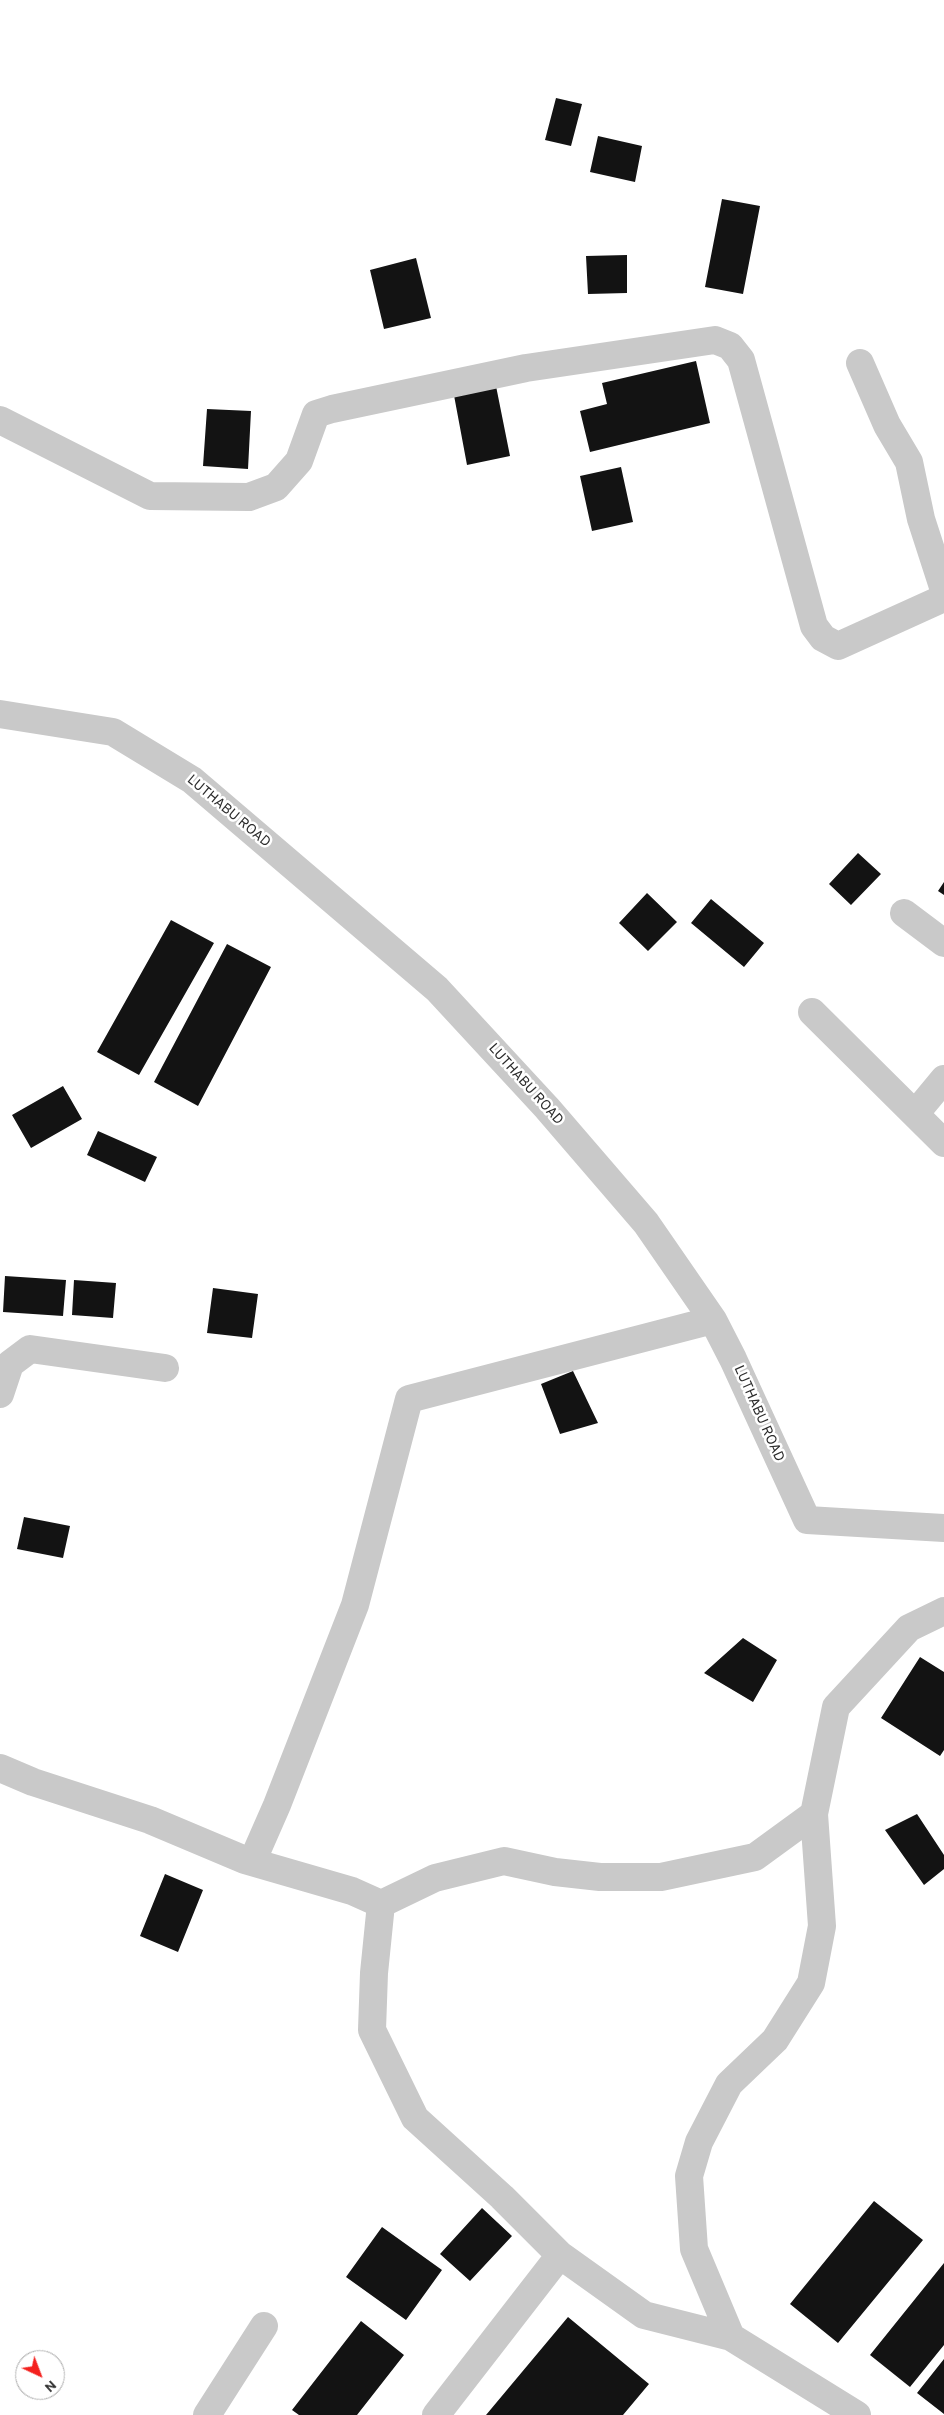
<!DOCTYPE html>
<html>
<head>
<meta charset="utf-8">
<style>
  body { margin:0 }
  #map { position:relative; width:944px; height:2415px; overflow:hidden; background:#fff; font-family:Overpass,sans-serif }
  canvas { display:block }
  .north { position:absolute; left:15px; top:2350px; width:50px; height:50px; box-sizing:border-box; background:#fff; border:1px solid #ababab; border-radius:50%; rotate:137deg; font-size:14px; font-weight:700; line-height:20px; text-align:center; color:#2c2c2c }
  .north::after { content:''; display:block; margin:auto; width:18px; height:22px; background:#f4211e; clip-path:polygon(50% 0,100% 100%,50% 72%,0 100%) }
</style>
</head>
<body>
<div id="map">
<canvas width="944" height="2415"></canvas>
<div class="north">N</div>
</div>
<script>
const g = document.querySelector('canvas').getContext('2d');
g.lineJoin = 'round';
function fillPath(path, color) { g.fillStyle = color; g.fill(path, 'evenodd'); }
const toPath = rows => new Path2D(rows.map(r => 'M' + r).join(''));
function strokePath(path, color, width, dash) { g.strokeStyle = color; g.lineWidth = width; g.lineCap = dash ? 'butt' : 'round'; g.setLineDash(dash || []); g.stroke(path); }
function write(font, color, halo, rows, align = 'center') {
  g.font = font + ' Overpass,sans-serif'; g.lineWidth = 5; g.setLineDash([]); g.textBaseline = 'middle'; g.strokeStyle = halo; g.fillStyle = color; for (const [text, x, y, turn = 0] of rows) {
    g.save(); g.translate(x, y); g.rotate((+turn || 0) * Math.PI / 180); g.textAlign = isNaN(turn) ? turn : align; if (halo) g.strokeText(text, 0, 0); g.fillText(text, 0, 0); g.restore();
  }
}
fillPath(toPath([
  [556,98,582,104,571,146,545,140],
  [598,136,642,146,635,182,590,172],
  [722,199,760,206,743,294,705,287],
  [627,255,627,293,588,294,586,256],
  [416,258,431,318,384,329,370,270],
  [696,361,710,423,590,452,580,411,607,404,602,383],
  [495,381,510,456,467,465,453,390],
  [207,409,251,411,248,469,203,466],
  [621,467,633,522,592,531,580,476],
  [858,853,881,874,851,905,829,884],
  [944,882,944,895,938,891],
  [647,893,677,922,648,951,619,923],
  [711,899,764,943,744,967,691,923],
  [171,920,214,943,139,1075,97,1052],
  [227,944,271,967,198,1106,154,1082],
  [63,1086,82,1119,31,1148,12,1115],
  [98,1131,157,1157,145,1182,87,1155],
  [5,1276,66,1280,63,1316,3,1312],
  [74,1280,116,1283,113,1318,72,1315],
  [213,1288,258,1294,252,1338,207,1333],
  [573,1371,598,1423,560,1434,541,1384],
  [24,1517,70,1526,63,1558,17,1549],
  [743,1638,777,1660,753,1702,704,1673],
  [920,1657,944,1672,944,1750,940,1756,881,1718],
  [917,1814,944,1855,944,1869,924,1885,885,1830],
  [165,1874,203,1890,178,1952,140,1936],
  [874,2201,923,2240,838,2343,790,2304],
  [482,2208,512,2236,470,2281,440,2254],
  [382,2227,442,2270,406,2320,346,2277],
  [944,2263,944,2345,910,2387,870,2355],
  [568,2317,649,2384,623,2415,486,2415],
  [361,2321,404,2355,357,2415,299,2415,292,2410],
  [944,2359,944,2414,917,2393]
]), '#131313');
strokePath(toPath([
  [860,363,887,425,909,462,921,519,944,590],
  [0,420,150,496,249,497,276,487,299,461,316,414,332,409,526,368,715,340,730,346,741,360,814,626,823,638,838,646,944,598],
  [0,714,113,732,192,780,437,989,547,1108,646,1223,713,1320,733,1359,807,1520,944,1528],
  [904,913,944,943],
  [812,1012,944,1143],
  [915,1114,944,1079],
  [0,1394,10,1364,30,1349,165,1368],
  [0,1768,33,1782,150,1820,245,1860,352,1891,381,1904,374,1973,372,2030,415,2118,502,2197,560,2255,644,2315,731,2337,857,2415],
  [252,1862,277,1805,355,1605,409,1399,713,1320],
  [381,1904,435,1878,504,1861,555,1872,600,1877,661,1877,755,1857,814,1814,836,1707,909,1628,944,1611],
  [731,2337,694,2249,689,2176,699,2142,729,2084,775,2040,811,1983,822,1926,814,1814],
  [207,2415,264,2326],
  [436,2415,560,2255]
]), '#c9c9c9', 28);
write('14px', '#2c2c2c', '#fff', [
  ["LUTHABU ROAD",228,812,40],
  ["LUTHABU ROAD",525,1085,48],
  ["LUTHABU ROAD",758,1414,66]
]);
</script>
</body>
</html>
